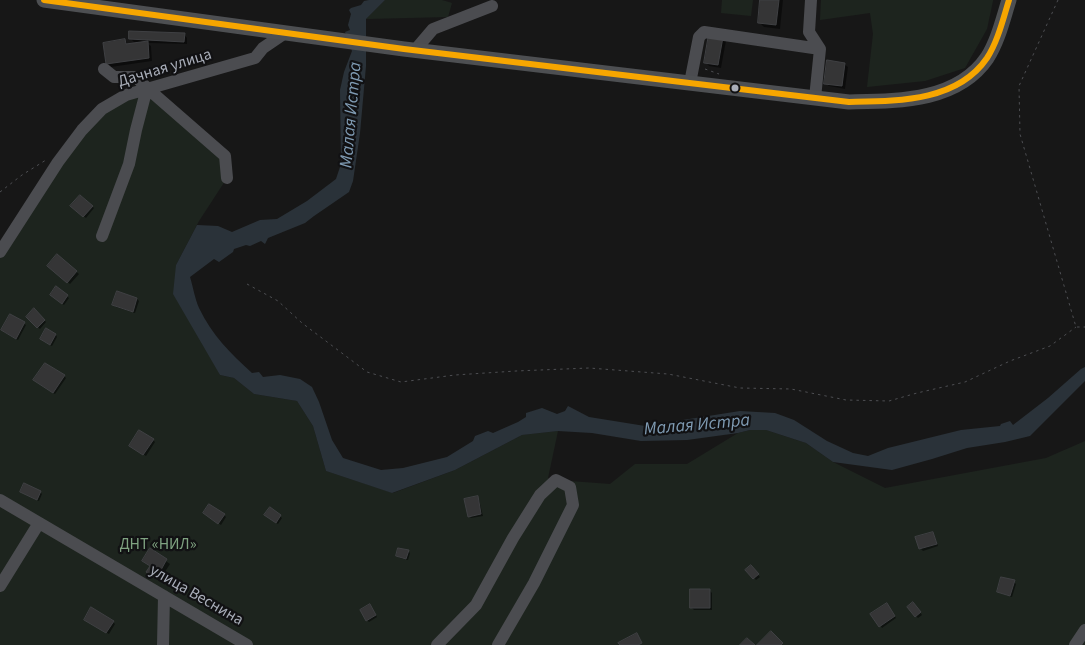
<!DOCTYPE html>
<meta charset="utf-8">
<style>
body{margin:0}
canvas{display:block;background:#171717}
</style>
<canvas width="1085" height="645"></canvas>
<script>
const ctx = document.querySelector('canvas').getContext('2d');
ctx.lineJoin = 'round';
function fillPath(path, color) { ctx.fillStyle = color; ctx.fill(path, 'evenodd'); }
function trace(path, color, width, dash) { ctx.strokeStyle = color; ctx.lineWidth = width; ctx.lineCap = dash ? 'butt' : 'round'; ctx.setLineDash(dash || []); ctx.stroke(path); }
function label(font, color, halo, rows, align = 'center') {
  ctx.font = font + ' "Source Sans 3",sans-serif'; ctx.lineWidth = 4.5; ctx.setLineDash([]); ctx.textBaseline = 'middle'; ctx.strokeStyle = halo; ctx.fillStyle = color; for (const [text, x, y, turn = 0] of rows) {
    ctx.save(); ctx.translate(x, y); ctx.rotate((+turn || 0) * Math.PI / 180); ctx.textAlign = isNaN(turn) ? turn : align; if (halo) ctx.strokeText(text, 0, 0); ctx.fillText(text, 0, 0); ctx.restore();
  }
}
const green = new Path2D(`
 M385,0h57l10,3 -4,14 -82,2z
 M722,0h31l-2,16 -30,-3z
 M821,0h172v1l-6,28 -22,39 -40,13 -58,6 6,-53 -3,-21 -50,7z
 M147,88l78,68 2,22 -28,43 -23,44 44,110 14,3 20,16 43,7 16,25 13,45 67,22 62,-23 67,-35 36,-4 -10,47 8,2 54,4 25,-20h52l51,-31 12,-3h16l40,13 27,19 52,26 161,-30 39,-17v204h-1085v-393l102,-143z`);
const water = new Path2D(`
 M369,0h16l-19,19v47l-6,67 -7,48 -4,11 -35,24 -9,7 -37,15 -3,6 -4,-3 -11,5 -4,-1 -12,4 -1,3 -14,10 -5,-3 -24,18c3,10 5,22 9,31 13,27 31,45 53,65l7,-1 4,5 17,-2 20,4 12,8 7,15 13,38 11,18 38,12 22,-2 44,-11 26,-16 2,-5 13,-5 5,2 25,-11 8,-5v-4l16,-5 15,6 8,-3 3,-5 21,11 56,9 95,-15 35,2 19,7 33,21 26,12 15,3 20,-8 73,-18 39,-4 1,-2 9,-3 3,4 35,-27 33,-29 4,-2v14l-55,55 -25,6 -38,6 -35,11 -40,11 -59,-8 -27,-19 -40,-13h-16l-12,3 -51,7 -46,1 -49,-8 -34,-2 -36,4 -67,35 -63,23 -66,-22 -13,-45 -16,-25 -43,-7 -20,-16 -14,-3 -47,-81 3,-29 21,-40 21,1 14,6 28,-12 17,-1 30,-18 29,-22 5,-15 -1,-74 4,-18 8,-21 -7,-19 5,-2 -2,-5 3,-11 -2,-4 2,-2 10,-3 3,-4z`);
const shadow = new Path2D(`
 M761,0h22l-3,29 -16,-2 -5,-5z
 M184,34l3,4v6l-40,-1 4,3 1,15 -41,6 -3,-4 17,-23 4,5 7,-1 -5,-5z
 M710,36l16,5 -5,27 -12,-2 -3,-4z
 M844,64l4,3 -3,22 -16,-3 -4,-3z
 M81,196l13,12 -8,10 -14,-12z
 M57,256l22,18 -9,10 -21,-18z
 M56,288l13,10 -5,7 -11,-9z
 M118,293l19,6 2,2 -4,12 -19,-6 -2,-2z
 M34,310l12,12 -6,7 -12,-12z
 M10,315l16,10 -8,15 -14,-8z
 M56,335l1,2 -5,9 -9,-5z
 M64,376l2,2 -11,16 -18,-12z
 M153,440l2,2 -9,14 -13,-9z
 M21,492h19l2,2 -3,7z
 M477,498l2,2 4,16 -12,2 -2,-2z
 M270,509l12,9 -4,6 -10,-7z
 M204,513l20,2 2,2 -5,8z
 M932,533l2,2 4,11 -15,5 -2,-2 -4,-11z
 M150,550l20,14 -11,17 -12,-9 4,-5 -8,-6z
 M408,551l2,2 -2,7 -8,-2 -2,-2z
 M751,567l9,10 -4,3 -9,-10z
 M1014,582l2,2 -4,13 -12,-4 -2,-2z
 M710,591l2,2v17h-18l-2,-2z
 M370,606l7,11 -8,5 -2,-2z
 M915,606l7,9 -4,3 -2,-2z
 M888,607l8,11 -14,10 -10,-14z
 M87,621l26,1 2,2 -6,10z`);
const building = new Path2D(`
 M760,0h19l-3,25 -18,-2z
 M129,31l56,2 -1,9 -55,-3z
 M709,34l14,3 -5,28 -14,-2z
 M125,39l1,5 22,-3 1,17 -43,6 -3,-21z
 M827,60l18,3 -3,23 -18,-2z
 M80,195l13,11 -10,11 -13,-11z
 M57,254l20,17 -10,12 -20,-17z
 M56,286l12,9 -6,9 -12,-9z
 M117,291l20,7 -4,14 -21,-7z
 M34,308l11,12 -8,8 -11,-11z
 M10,314l15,8 -9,17 -15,-9z
 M46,328l10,6 -6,11 -10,-6z
 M45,363l20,12 -12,18 -20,-13z
 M139,430l15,9 -11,16 -14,-9z
 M24,483l17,8 -4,9 -17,-8z
 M478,496l3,18 -13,3 -4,-18z
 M209,504l16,10 -7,10 -15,-11z
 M270,507l11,8 -5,8 -12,-8z
 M933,532l4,12 -18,5 -4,-12z
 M150,548l17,11 -11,20 -10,-7 4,-6 -8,-5z
 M398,548l11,2 -3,9 -10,-3z
 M751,565l8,9 -6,5 -8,-9z
 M1001,577l14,3 -5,16 -13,-4z
 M690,589h20v19h-20z
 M913,602l8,10 -6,5 -8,-10z
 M887,603l8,13 -16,11 -9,-13z
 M370,604l6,11 -10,6 -6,-11z
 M91,607l23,14 -8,12 -22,-13z
 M771,631l12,12 -2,2h-24z
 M637,633l5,10 -4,2h-18l-2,-2z
 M747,638l8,7h-15z`);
const path = new Path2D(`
 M1058,0l-39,86 1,48 56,193h9
 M705,69l14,5
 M0,192l22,-17 24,-15
 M247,284l31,17 24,22 65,49 34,10 54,-7 61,-4 73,-3 79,6 72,14 51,1 55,11 43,1 28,-8 48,-11 45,-21 40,-15 26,-19`);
const minor = new Path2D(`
 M811,0l-2,32 11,17 -5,49
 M416,49l17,-20 59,-23
 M104,69l10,8h22l11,11
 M690,83l9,-46 5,-5 116,17
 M102,236l27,-72 7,-34 11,-42 78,68 2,22
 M0,252l58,-90 24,-32 20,-21 24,-14 129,-37 8,-10 22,-15
 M0,500l247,145
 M0,586l39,-63
 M163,645l1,-49
 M437,645l39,-40 37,-67 27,-43 16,-15 14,7 3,18 -39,78 -36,62
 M1075,645l10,-15`);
const major = new Path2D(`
 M44,0l360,49 445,53c48,-1 108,0 138,-44 11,-17 16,-39 22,-58`);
const bus1 = new Path2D(`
 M44,0l360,49 445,53c48,-1 108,0 138,-44 11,-17 16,-39 22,-58`);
const markers = [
 [735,88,4.5,"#a8adb8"]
];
const streetNames = [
 ["Дачная улица",165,69,-17],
 ["улица Веснина",196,596,30]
];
const parkNames = [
 ["ДНТ «НИЛ»",158,545]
];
const waterNames = [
 ["Малая Истра",352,115,-85],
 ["Малая Истра",697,426,-5]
];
fillPath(green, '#1d241e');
fillPath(water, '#2a3239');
fillPath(shadow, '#0007');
fillPath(building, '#353536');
trace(building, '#3f4043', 1);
trace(path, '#4d4e52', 1, [2.5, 4]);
trace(minor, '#4b4c50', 12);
trace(major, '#4d4f52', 15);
trace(bus1, '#f7a600', 6);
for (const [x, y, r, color] of markers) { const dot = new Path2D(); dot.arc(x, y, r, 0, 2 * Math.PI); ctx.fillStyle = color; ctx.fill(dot); trace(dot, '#111113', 2); }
label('16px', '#a8adb8', '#111113', streetNames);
label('16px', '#7fa381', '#111113', parkNames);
label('italic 18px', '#7f9bb3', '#111113', waterNames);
</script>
